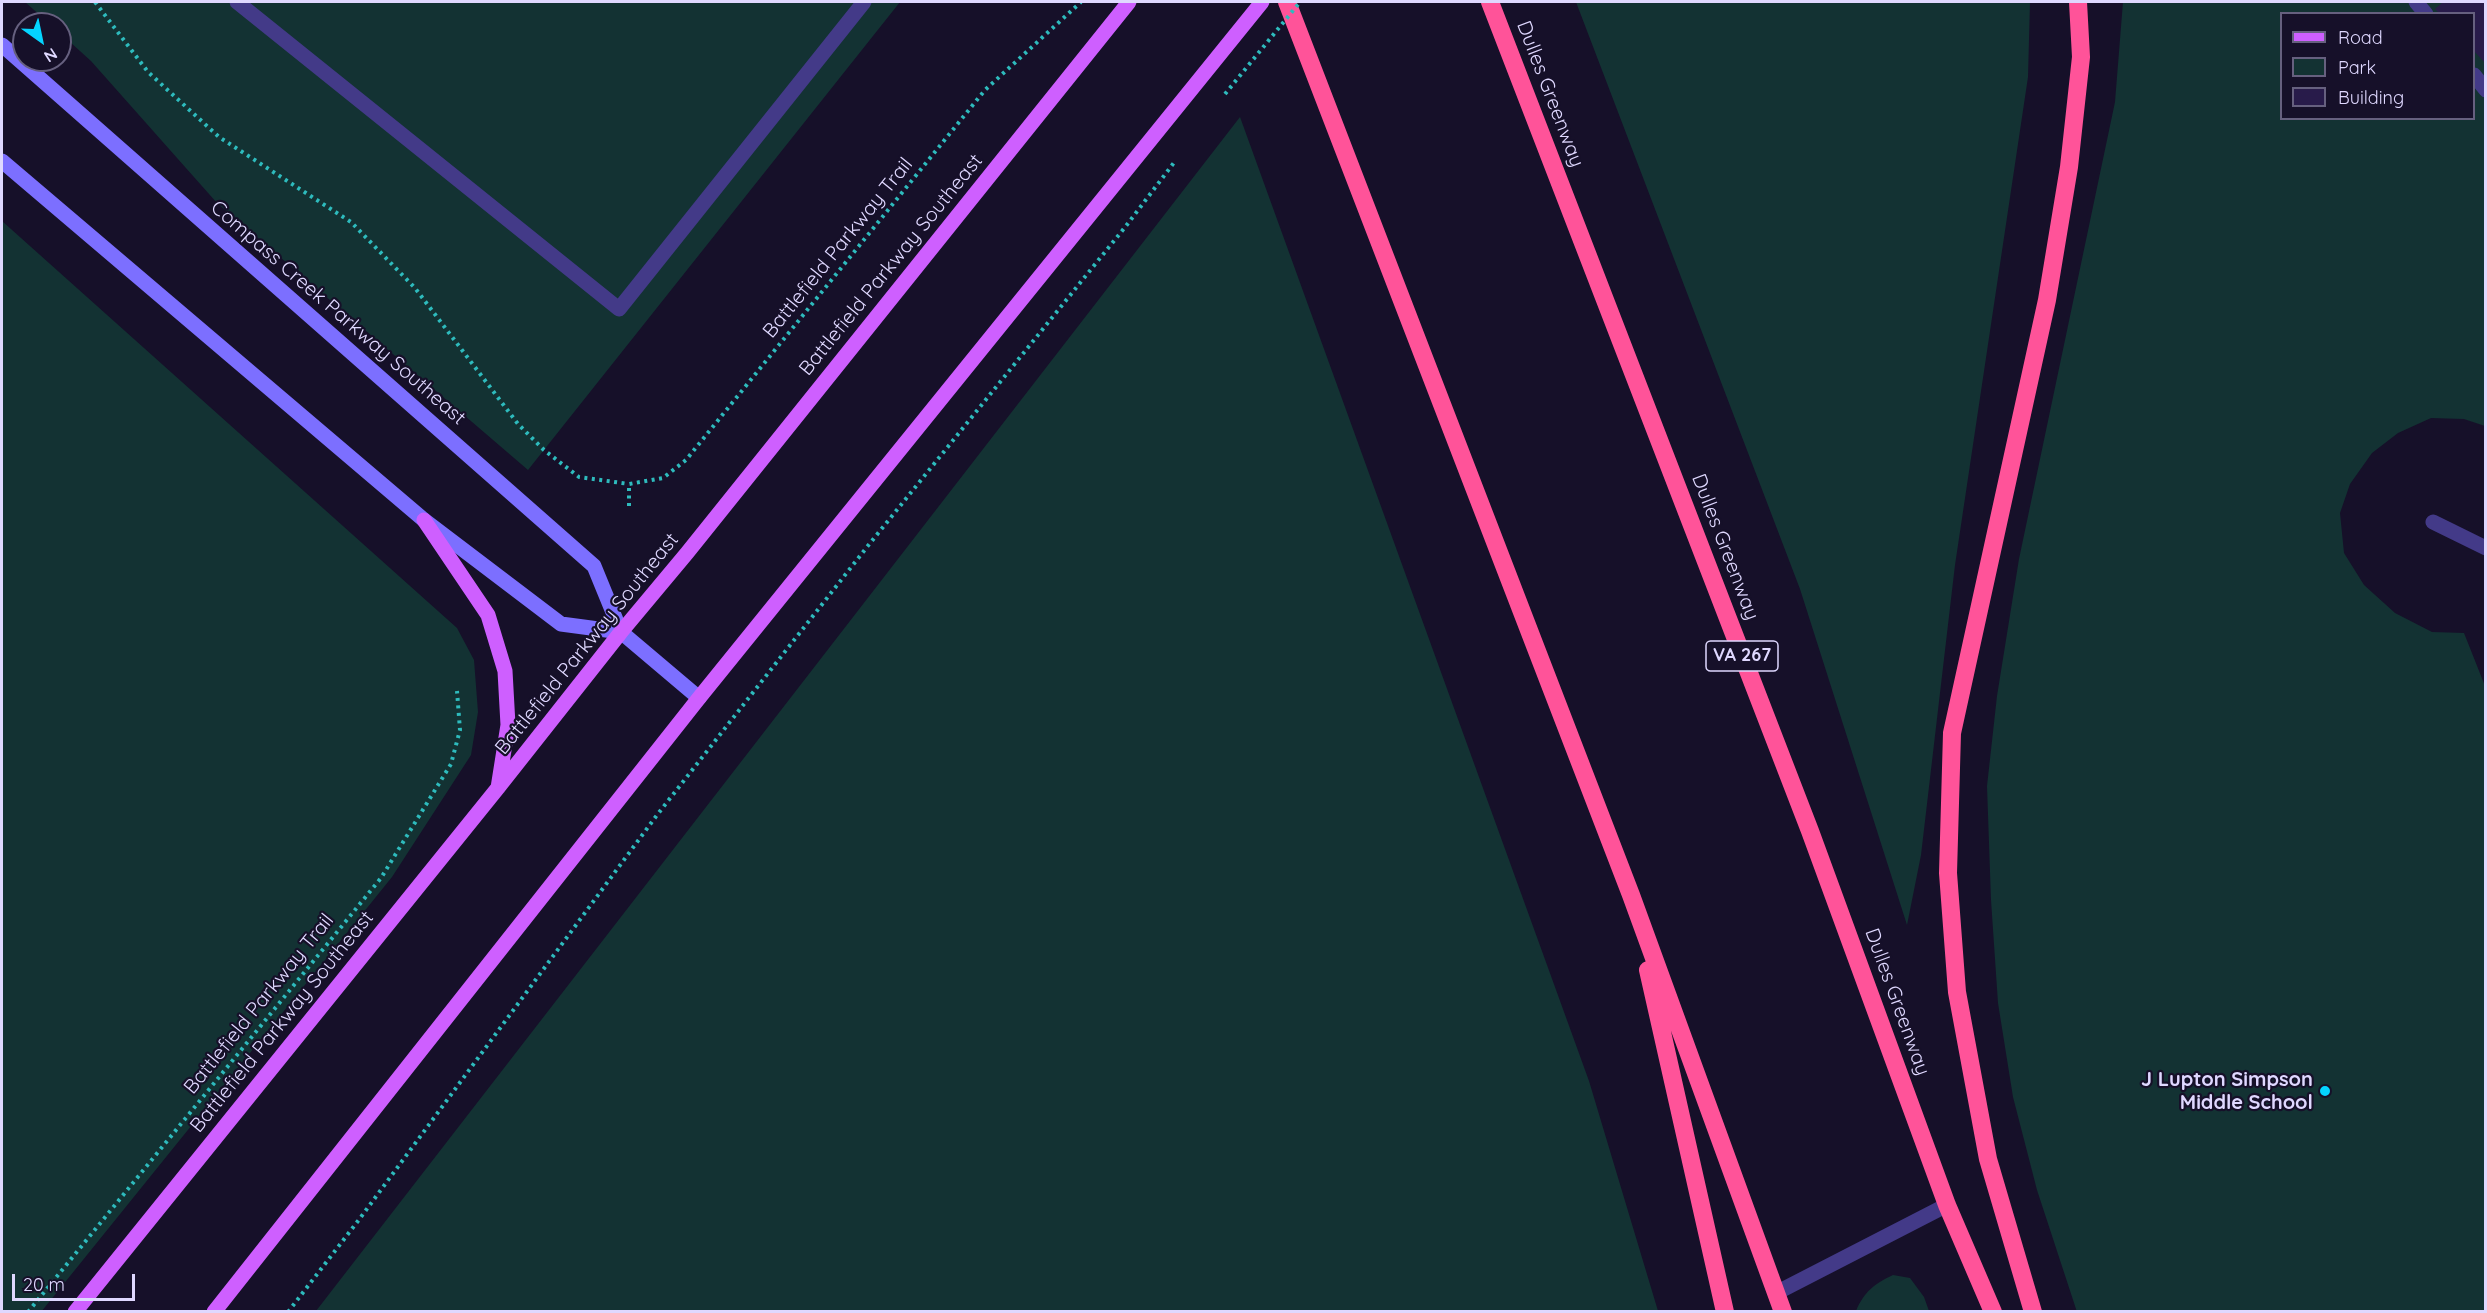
<!DOCTYPE html>
<style>
body{margin:0}
#map{position:relative;width:2487px;height:1313px;overflow:hidden;background:#161029;font-family:Quicksand,sans-serif}
canvas{display:block}
.frame{position:absolute;inset:0;border:3px solid #dfd8ff;pointer-events:none}
.legend{position:absolute;left:2280px;top:12px;width:195px;height:108px;box-sizing:border-box;background:#161029;border:2px solid #66607f;margin:0;padding:8px 10px;list-style:none;font-size:18px;color:#dfd8ff}
.legend li{display:flex;align-items:center;gap:12px;height:30px}
.legend b{width:30px;border:2px solid #66607f}
.north{position:absolute;left:12px;top:12px;width:60px;height:60px;box-sizing:border-box;background:#161029;border:2px solid #66607f;border-radius:50%;rotate:147deg;font-size:16px;font-weight:700;line-height:24px;text-align:center;color:#dfd8ff}
.north::after{content:'';display:block;margin:auto;width:21px;height:27px;background:#04d4ff;clip-path:polygon(50% 0,100% 100%,50% 72%,0 100%)}
.scale{position:absolute;left:12px;top:1274px;width:123px;height:27px;box-sizing:border-box;border:3px solid #dfd8ff;border-top:0;padding-left:8px;font-size:18px;line-height:21px;white-space:nowrap;color:#dfd8ff;-webkit-text-stroke:4px #161029;paint-order:stroke}
</style>
<div id="map">
<canvas width="2487" height="1313"></canvas>
<div class="frame"></div>
<ul class="legend">
<li><b style="height:8px;background:#ce5fff"></b>Road</li>
<li><b style="height:16px;background:#133233"></b>Park</li>
<li><b style="height:16px;background:#281b4a"></b>Building</li>
</ul>
<div class="north">N</div>
<div class="scale">20 m</div>
</div>
<script>
const ctx = document.querySelector('canvas').getContext('2d');
ctx.lineJoin = 'round';
function fillPath(path, color) { ctx.fillStyle = color; ctx.fill(path, 'evenodd'); }
function trace(path, color, width, dash) { ctx.strokeStyle = color; ctx.lineWidth = width; ctx.lineCap = dash ? 'butt' : 'round'; ctx.setLineDash(dash || []); ctx.stroke(path); }
function label(font, color, halo, rows, align = 'center') {
  ctx.font = font + ' Quicksand,sans-serif'; ctx.lineWidth = 4.5; ctx.setLineDash([]); ctx.textBaseline = 'middle'; ctx.strokeStyle = halo; ctx.fillStyle = color; for (const [text, x, y, turn = 0] of rows) {
    ctx.save(); ctx.translate(x, y); ctx.rotate((+turn || 0) * Math.PI / 180); ctx.textAlign = isNaN(turn) ? turn : align; if (halo) ctx.strokeText(text, 0, 0); ctx.fillText(text, 0, 0); ctx.restore();
  }
}
const green = new Path2D(`
 M25,2h875l-372,468 -311,-267 -126,-142 -31,-28v-9h-10z
 M1576,2h454l-2,75 -73,488 -34,290 -14,70 -107,-336z
 M2123,2h362v424l-21,-7 -33,-1 -33,15 -26,20 -22,31 -10,29 4,40 20,32 31,28 37,19 32,1 21,53v625l-408,1 -40,-122 -24,-93 -15,-94 -7,-103 -4,-114 10,-90 22,-137 96,-457zM2282,14h192v104h-192z
 M1240,117l349,964 69,230h-1342z
 M2,221l455,407 17,32 4,52 -7,43 -79,122 -351,435 -39,-1z
 M1893,1275l17,3 14,19 5,14h-73c8,-19 18,-27 37,-36z`);
const building = new Path2D(`
 M2443,2h43v62l-12,-13v-37h-34l-5,-5z`);
const path = new Path2D(`
 M95,2l53,70 71,65 132,85 64,66 103,136 26,26 35,27 50,7
 M629,506v-22l34,-6 23,-18 299,-370 96,-88
 M28,1312l353,-434 70,-114 9,-34 -3,-39
 M288,1312l70,-91 299,-406 210,-268 259,-321 50,-66`);
const lane = new Path2D(`
 M237,2l382,307 245,-307
 M2416,2l10,12
 M2474,75l12,15
 M1776,1293l171,-88`);
const street = new Path2D(`
 M2433,522l53,26`);
const secondary = new Path2D(`
 M2,45l592,521 27,66 78,66
 M2,161l422,359 137,104 60,8`);
const primary = new Path2D(`
 M424,520l64,95 17,56 3,54 -10,63
 M75,1312l422,-523 124,-157 66,-79 442,-551
 M214,1312l485,-614 563,-696`);
const highway = new Path2D(`
 M1287,2l344,893 152,417
 M1490,2l320,829 137,374 46,107
 M1648,970l77,342
 M2033,1312l-45,-153 -31,-167 -9,-119 4,-140 95,-433 22,-133 12,-110 -3,-55`);
const pathBridge = new Path2D(`
 M1225,94l75,-92`);
const markers = [
 [2325,1091,6,"#04d4ff"]
];
const shields = [
 [1742,656,72]
];
const shieldNames = [
 ["VA 267",1742,656]
];
const streetNames = [
 ["Dulles Greenway",1550,94,69],
 ["Battlefield Parkway Trail",838,248,-51],
 ["Battlefield Parkway Southeast",891,265,-51],
 ["Compass Creek Parkway Southeast",338,313,41],
 ["Dulles Greenway",1725,547,69],
 ["Battlefield Parkway Southeast",587,644,-51],
 ["Dulles Greenway",1897,1002,70],
 ["Battlefield Parkway Trail",259,1004,-51],
 ["Battlefield Parkway Southeast",282,1022,-51]
];
const poiNames = [
 ["J Lupton Simpson",2313,1080],
 ["Middle School",2313,1103]
];
fillPath(green, '#133233');
fillPath(building, '#281b4a');
trace(path, '#2ebbbd', 4, [3, 4.5]);
trace(lane, '#433a88', 15);
trace(street, '#433a88', 15);
trace(secondary, '#7c6fff', 15);
trace(primary, '#ce5fff', 15);
trace(highway, '#ff5399', 18);
trace(pathBridge, '#2ebbbd', 4, [3, 4.5]);
for (const [x, y, r, color] of markers) { const dot = new Path2D(); dot.arc(x, y, r, 0, 2 * Math.PI); ctx.fillStyle = color; ctx.fill(dot); trace(dot, '#161029', 2); }
for (const [x, y, w] of shields) { const box = new Path2D(); box.roundRect(x - w / 2, y - 15, w, 30, 4.5); ctx.fillStyle = '#161029'; ctx.fill(box); trace(box, '#dfd8ff', 1.5); }
label('bold 18px', '#dfd8ff', null, shieldNames);
label('20px', '#dfd8ff', '#161029', streetNames);
label('bold 20px', '#dfd8ff', '#161029', poiNames, 'right');
</script>
